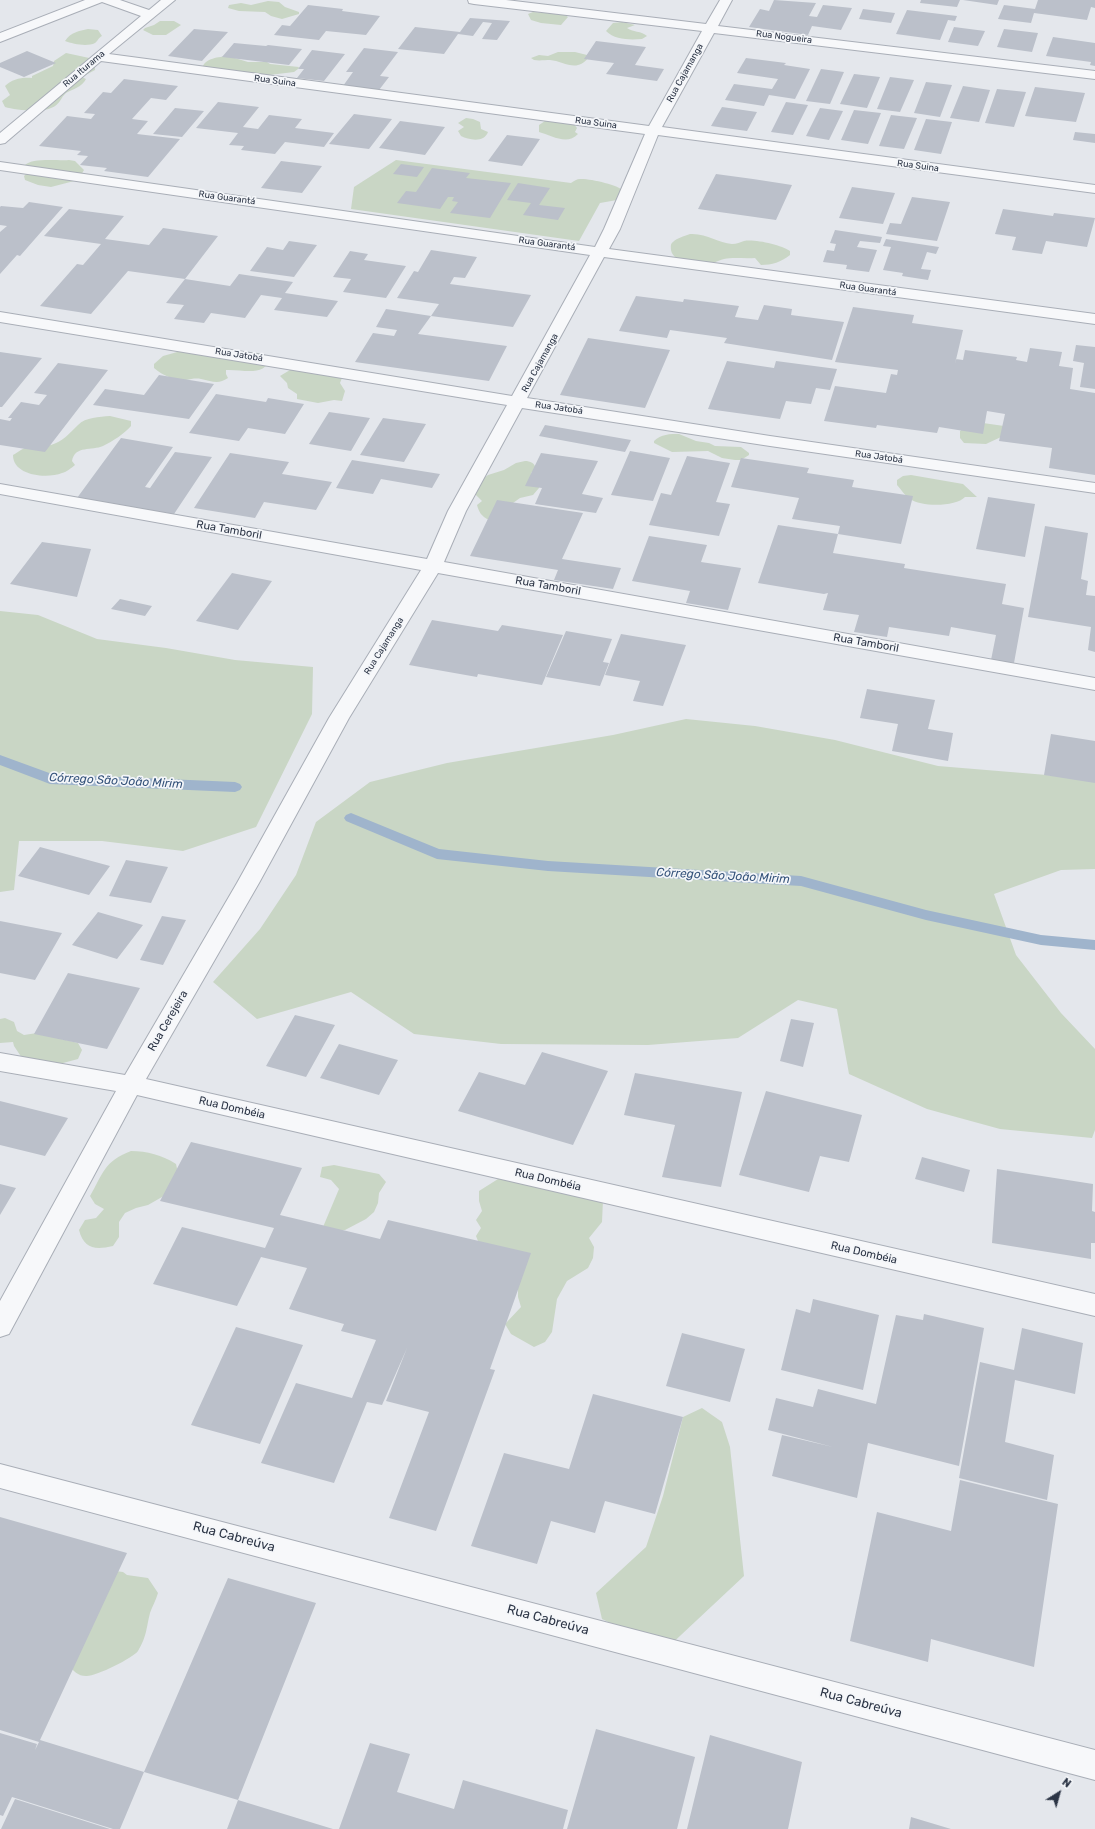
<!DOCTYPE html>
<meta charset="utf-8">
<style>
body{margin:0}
#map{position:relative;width:1095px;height:1829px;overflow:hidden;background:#e4e7ec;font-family:Rubik,sans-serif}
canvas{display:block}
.north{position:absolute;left:1039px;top:1773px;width:40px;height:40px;-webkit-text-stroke:3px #f4f6f9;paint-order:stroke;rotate:37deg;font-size:11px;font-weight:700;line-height:16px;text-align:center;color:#2b3445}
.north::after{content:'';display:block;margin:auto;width:14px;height:18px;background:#2b3445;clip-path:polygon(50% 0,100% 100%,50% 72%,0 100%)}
</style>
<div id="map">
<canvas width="1095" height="1829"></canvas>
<div class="north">N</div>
</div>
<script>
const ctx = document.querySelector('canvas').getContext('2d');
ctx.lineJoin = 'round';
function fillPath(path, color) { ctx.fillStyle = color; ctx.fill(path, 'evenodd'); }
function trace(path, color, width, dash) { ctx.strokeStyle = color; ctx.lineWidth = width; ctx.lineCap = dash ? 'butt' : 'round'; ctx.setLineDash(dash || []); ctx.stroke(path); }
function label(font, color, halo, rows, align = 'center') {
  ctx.font = font + ' Rubik,sans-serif'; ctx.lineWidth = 3.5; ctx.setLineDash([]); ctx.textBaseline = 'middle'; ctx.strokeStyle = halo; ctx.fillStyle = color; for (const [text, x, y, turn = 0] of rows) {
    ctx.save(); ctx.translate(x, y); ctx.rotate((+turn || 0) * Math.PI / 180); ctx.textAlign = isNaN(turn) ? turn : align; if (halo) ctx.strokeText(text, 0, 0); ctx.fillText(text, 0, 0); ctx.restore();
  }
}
const green = new Path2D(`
 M268,1l11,1 6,5 14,5v2l-17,5 -11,-3 -6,-4 -26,-1 -11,-3 1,-3 12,-2 10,2z
 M533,12l31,2 4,3 -7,8 -20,-2 -10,-3 -3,-6z
 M160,21h14l7,4 -15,10h-13l-10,-5 2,-2 9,-3z
 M622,22l13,3 -8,3c5,4 15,3 20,8l-5,3c-12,1 -27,1 -36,-8l7,-8z
 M88,29l10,1 4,6c-4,2 -4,5 -7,7 -8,4 -22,1 -30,-2 6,-9 14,-10 23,-12z
 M558,52h17l12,3 1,3c-11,15 -25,3 -38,2 -5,0 -11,1 -16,0l-3,-2 8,-3 9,1z
 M66,53l28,6 3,5 -2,3v3l-13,7 4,2c-4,8 -13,10 -20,14 -5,4 -6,12 -15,15 -10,5 -36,2 -46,-1l-3,-6 8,-6 -5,-9c7,-7 17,-9 27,-8v-2l21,-10 1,-5z
 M228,56l20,6h19l3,2 29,3 -1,2 -4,3 -33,4 -59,-8c3,-10 17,-11 26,-12z
 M466,118l7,1 7,3 1,7 7,3c-4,11 -19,8 -27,4l-3,-5 6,-4 -6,-4z
 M545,121l28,2 4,5 -2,4 3,2c-11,12 -27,1 -39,-2v-7z
 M69,160l6,1 9,9 -6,10 -27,7 -13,-2 -13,-5 -1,-4 3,-3 -3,-7c7,-9 34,-5 45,-6z
 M396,160l175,23c3,-2 6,-4 9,-4 8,-1 39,6 44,12l-7,9 -17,3 -21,38 -228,-32 3,-22z
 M690,234c17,-1 28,9 42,10 5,0 8,-2 12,-3 11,-2 37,4 46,10v4c-9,7 -18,10 -29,10l-6,-7c-10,1 -21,-1 -31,1 -7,2 -14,6 -21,6 -10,0 -30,-3 -32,-15 0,-3 -1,-6 2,-8 4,-4 12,-6 17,-8z
 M195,347c9,2 19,4 29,4 19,2 27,-2 47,6 -6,21 -28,12 -45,13v4l2,4c-10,7 -16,3 -27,1 -5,-1 -10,0 -15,1 -12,0 -23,-4 -32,-12v-4l9,-8z
 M299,368l39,6 4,4 -2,5 5,8 -3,10 -8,-1 -16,3 -21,-4v-5l-9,-6 -1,-5 -7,-7 10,-6z
 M110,416l21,5v5c-7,8 -18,15 -28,20 -11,5 -28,-1 -31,15l3,4c-4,3 -8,7 -13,8 -15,6 -49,3 -49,-18 7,-4 14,-10 22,-10 5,-1 11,1 16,0 11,-3 19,-12 27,-20 8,-8 21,-8 32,-9z
 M983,423l21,3 -3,11 -15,7 -22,-1 -4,-5v-7l5,-4z
 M679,434l17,7 13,2 6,3 26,1 8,6v2l-8,5h-6l-13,-2 -14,-7 -36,1 -18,-9v-2c7,-7 16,-7 25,-7z
 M525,461c5,0 10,2 11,8l-5,4v5l8,7v3l-6,7 -13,3 -31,22c-8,-4 -10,-8 -12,-15l5,-4 -9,-9 7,-11 8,-6 16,-5 12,-7z
 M911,475l52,9 14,13h-12c-9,10 -44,10 -55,2 -5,-3 -9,-10 -13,-14v-5l6,-4z
 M0,611l38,4 59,24 69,9 69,12 78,7 -1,47 -56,113 -73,24 -81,-10h-83l-5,49 -14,2z
 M686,719l69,7 80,14 103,26 157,13v90l-34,1 -67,24 22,61 45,58 34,36v81l-3,8 -92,-9 -73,-20 -78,-35 -12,-65 -39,-9 -60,38 -90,7 -147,-1 -87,-10 -63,-42 -94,27 -44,-37 47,-53 36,-54 20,-53 54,-40 77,-19 166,-28z
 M5,1018l9,4 3,9 7,4 13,-2 41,10 4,7 -4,9 -30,8 -26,-9 -8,-12 -1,-4 -13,1v-24z
 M131,1151c16,0 31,4 45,13l2,9 -9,20 -21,12 -12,3 -11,5 -6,9v15l-6,9c-18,4 -29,3 -34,-16l6,-10 11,-2 8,-9 -9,-5 -5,-8c13,-22 14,-35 41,-45z
 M334,1165l45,9 7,8 -7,11 -1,10 -4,9 -8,7 -21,11 -12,1 -10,-4 16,-38 -8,-9 -11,-3 2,-10z
 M522,1174l81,26 -1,22 -13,16 5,9 -1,11 -5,10 -21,13 -10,18 -5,33 -7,10 -11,5 -23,-13 -6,-10 16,-17 -3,-10v-12l-38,-39 -4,-10 5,-8 -5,-8 6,-9 -3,-10v-10l19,-12z
 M702,1408l20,14 8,25 14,129 -79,74 -63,-31 -6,-26 50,-46 17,-51 20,-79z
 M115,1571l8,1 4,3 21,3 10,15c-2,7 -6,14 -8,20 -4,16 -3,23 -12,38 -5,7 -43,26 -52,25 -8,0 -13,-5 -17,-11z`);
const stream = new Path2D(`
 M0,755l52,19 183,8 5,2 2,3 -2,3 -5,2 -185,-8 -50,-19z
 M351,813l88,36 109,12 253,15 125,34 115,25 54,5v10l-54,-5 -115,-25 -125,-34 -253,-15 -111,-12 -91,-38 -2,-3 2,-3z`);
const building = new Path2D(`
 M774,0l42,3 -7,13 8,1 6,-12 29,3 -11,22 -29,-4 -4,9 -59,-8 11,-18 9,2z
 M921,0h39l-3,7 -37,-4z
 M963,0h36l-2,5z
 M1038,0h57v8l-4,-1 -4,13 -53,-7 -3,10 -33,-4 6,-14 31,4z
 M308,5l35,4 -1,2 38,5 -14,19 -40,-4 -7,9 -45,-5 8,-10 8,1z
 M863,9l32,4 -4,10 -32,-4z
 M907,10l50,6 -2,5 -7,-1 -8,20 -44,-6z
 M470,18l40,3 -13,19 -15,-1 10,-16 -9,-1 -10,14 -15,-2 -14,20 -46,-5 17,-22 45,5z
 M954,27l31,4 -7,15 -30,-4z
 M194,29l34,3 -26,29 -34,-5z
 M1004,29l34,4 -6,19 -35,-5z
 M1053,37l42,6v23l-5,-1 1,-3 -45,-6z
 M596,41l50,6 -11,18 29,4 -7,12 -51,-7 8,-11 -30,-4z
 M234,43l32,3 2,-1 34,4 -13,16 -67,-8z
 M364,48l34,4 -18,24 9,1 -10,13 -36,-4 10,-14h-7z
 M312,50l33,4 -21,27 -27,-3 7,-9h-6z
 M27,51l29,12 -32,14 -24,-10v-4z
 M746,58l40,5 -2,2 26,4 -15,30 -26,-4 -5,11 -39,-6 9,-16 38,5 6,-10 -41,-6z
 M821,69l23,3 -14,32 -24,-3z
 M854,74l26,3 -13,31 -27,-4z
 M890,77l24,3 -14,32 -23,-3z
 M124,79l54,7 -12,14 -15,-2 -19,21 16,2 -11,13 43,5 -32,38 -44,-6 3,-3 -27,-3 8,-9 -11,-1 4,-4 -42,-5 28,-30 24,3 4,-5 -11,-1 19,-21 8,1z
 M926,82l26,3 -12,32 -26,-4z
 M963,86l27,4 -11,32 -29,-4z
 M1035,87l50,6 -9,29 -51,-6z
 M997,89l29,3 -12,35 -29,-4z
 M218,102l41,5 -16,20 15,2 11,-14 33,4 -7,9 39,5 -10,14 -39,-5 -10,12 -34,-4 3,-4 -15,-1 9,-12 -42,-5z
 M786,102l22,3 -15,30 -22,-3z
 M722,107l35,5 -10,19 -36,-5z
 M175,108l29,3 -22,26 -29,-3z
 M820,108l23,3 -14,29 -23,-4z
 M854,110l27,3 -13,31 -27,-4z
 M354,114l38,5 -23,30 -40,-5z
 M891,115l26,3 -13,31 -25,-3z
 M926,119l26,3 -11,32 -27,-4z
 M400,121l45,6 -20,28 -46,-7z
 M1075,132l20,2v9l-22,-3z
 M507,135l33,4 -18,27 -34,-5z
 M281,161l41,5 -20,27 -41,-5z
 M401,164l23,3 -7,10 -24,-3z
 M432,168l38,5 -4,5 45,5 -21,35 -40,-5 8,-11 -6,-1 2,-4h-6l-8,12 -43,-6 9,-12 10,1z
 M716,174l37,5 39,6 -16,35 -78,-11z
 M518,183l32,5 -11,17 26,3 -7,12 -35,-5 8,-12 -24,-3z
 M852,187l43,6 -12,31 -44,-6z
 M912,197l38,5 -13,39 -51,-7 4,-11 11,1z
 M29,202l34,5 -43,49 -3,-1 -17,19v-42l7,-6 -7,-1v-18l1,-1 22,2z
 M69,209l55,7 -19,23 44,6 14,-17 55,8 -33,43 -57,-8 -37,43 -51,-8 37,-42 6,1 18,-21 -57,-8z
 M1003,209l50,7 1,-3 41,5 -8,29 -41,-6 -4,13 -30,-4 4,-13 -21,-3z
 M835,230l47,7 -2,6 -20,-2 -3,6 20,3 -8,22 -23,-3 1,-4 -24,-3 4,-12 7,1 2,-7 -6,-1z
 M886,239l53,8 -3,7 -9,-2 -6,17 10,1 -3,10 -26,-4 1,-3 -20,-3 8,-23 -8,-1z
 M289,241l28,4 -23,32 -44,-6 17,-24 16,3z
 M431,250l46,7 -12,21 -11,-1 -4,7 81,11 -18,32 -82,-11 8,-12 -42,-6 17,-27 4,1z
 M350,251l18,3 -4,6 42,6 -20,32 -43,-6 8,-13 -18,-2z
 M239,274l54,8 -8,11 53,8 -11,16 -53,-7 8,-12 -21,-3 -16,23 -34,-5 -7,10 -30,-4 10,-14 -18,-2 19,-24 45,7z
 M636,296l47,6 1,-3 55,7 -4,11 23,3 6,-15 28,4 -1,6 53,7 -12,38 -108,-17 3,-5 -57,-8 -3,8 -48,-7z
 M853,307l61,8 -2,8 51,7 -8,34 1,-5 7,1 2,-10 52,7 -1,3 11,2 3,-14 32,4 -3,14 14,2 -3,21 25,4v82l-46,-7 3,-20 -53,-7 6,-27 -18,-3 -4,23 -44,-7 -2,6 -60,-8 -1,3 -52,-7 11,-35 51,7 5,-19 6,1 1,-5 -63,-8z
 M386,309l45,7 -13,18 89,12 -18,35 -134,-19 18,-29 21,3 3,-6 -21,-3z
 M588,338l82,12 -25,58 -85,-13z
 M1076,345l19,2v42l-15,-2 4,-24 -11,-2z
 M0,352l42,6 -40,49h-2z
 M727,361l47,7 2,-7 61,8 -7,21 -14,-2 -5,16 -25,-3 -6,18 -72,-10z
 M58,363l50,7 -63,82 -45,-7v-26l10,2 2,-3h-4l13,-16 18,3 8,-10 -13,-2z
 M159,375l55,9 -25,35 -96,-14 12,-16 39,6z
 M216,394l50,8 2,-4 36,6 -19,30 -37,-6 -9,13 -50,-8z
 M329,412l41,6 -19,33 -42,-7z
 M383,418l43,6 -22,38 -44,-7z
 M545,425l86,15 -6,12 -86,-16z
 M121,438l52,9 -28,40 5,1 25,-36 37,5 -38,57 -97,-16z
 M630,451l40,7 -17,43 -42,-6z
 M230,453l59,9 -7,12 50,8 -16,28 -52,-8 -9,16 -61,-10z
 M541,453l57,8 -16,33 21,4 -7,15 -61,-9 7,-16 -17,-2z
 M687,456l43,7 -14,39 14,2 -11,32 -70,-11 12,-32 10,2z
 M741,458l68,10 -2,5 47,7 -2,7 61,9 -12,48 -63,-10 2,-8 -48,-7 7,-21 -68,-11z
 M352,460l88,14 -8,14 -51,-9 -8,15 -37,-6z
 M988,497l47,7 -10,53 -49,-8z
 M497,500l86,13 -21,46 59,9 -8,21 -59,-9 4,-10 -88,-14z
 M778,525l60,9 -5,19 72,11 -1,4 102,16 -4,20 22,4 -10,55 -23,-3 5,-25 -45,-8 -2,9 -60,-9 -2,10 -33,-5 5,-17 -36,-5 5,-17 -4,1 -66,-11z
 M1045,526l43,7 -7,46 7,2 -2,14 9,1v56l-7,-2 3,-23 -63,-10z
 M649,536l58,9 -6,17 40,6 -13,42 -42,-7 4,-12 -58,-10z
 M42,542l49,7 -14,48 -67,-13z
 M232,573l40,8 -34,49 -42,-9z
 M120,599l32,7 -7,10 -34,-7z
 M432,620l66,11 4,-6 61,10 -21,50 -64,-11 -1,3 -68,-12z
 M566,631l46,8 -9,23 6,1 -9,23 -54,-9z
 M621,634l65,11 -23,61 -30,-5 7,-20 -35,-6z
 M867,689l68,11 -7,29 25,4 -5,28 -56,-10 6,-27 -38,-6z
 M1051,734l44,7v42l-51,-8z
 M40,847l70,19 -21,29 -71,-19z
 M126,860l42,7 -17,36 -42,-7z
 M98,912l45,13 -26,34 -45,-14z
 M162,916l24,4 -23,45 -23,-5z
 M0,921l62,12 -27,47 -35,-7z
 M68,973l72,15 -33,61 -73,-15z
 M295,1015l40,10 -29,52 -40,-11z
 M791,1019l23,4 -11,44 -23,-6z
 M339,1044l59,16 -19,35 -59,-17z
 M542,1052l66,19 -35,74 -115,-34 21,-39 46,13z
 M635,1073l107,19 -21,95 -59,-10 13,-52 -51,-10z
 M766,1091l96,24 -13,47 -29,-6 -11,36 -70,-17z
 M0,1101l68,17 -23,38 -45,-11z
 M191,1142l111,26 -22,47 100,24 8,-19 143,33 -41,116 5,1 -59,161 -47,-13 40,-106 -43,-11 21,-53 -25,57 -15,-3 -33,81 -73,-20 35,-80 56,15 24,-58 -35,-9 3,-7 -55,-15 18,-41 -46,-11 -24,49 -84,-22 29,-57 83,21 9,-20 -114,-27z
 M922,1157l48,13 -6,22 -49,-13z
 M997,1169l96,15 -1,27 3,1v31h-4v16l-99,-16z
 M0,1184l16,4 -16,27z
 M813,1299l66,16 -16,75 -82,-20 15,-61 14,4z
 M924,1314l60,14 -25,138 -91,-23 -11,55 -85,-22 10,-41 51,12 -65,-17 8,-32 37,9 5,-18 58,15 20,-89 27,5z
 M236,1327l67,18 -43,99 -69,-19z
 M1022,1328l61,15 -8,51 -60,-14 -10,62 49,13 -7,45 -88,-22 21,-116 34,8z
 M682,1333l63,16 -15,53 -64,-16z
 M593,1394l90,23 -28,97 -50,-13 -10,32 -44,-12 -14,43 -66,-18 33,-93 65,16z
 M960,1480l98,24 -24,163 -103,-28 -3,23 -78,-21 27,-129 74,19z
 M0,1517l127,36 -87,187 104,32 84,-194 88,25 -78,197 -94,-28 -24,57h-7l-101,-32 -9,19 -3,-1v-82l37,11 -2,6 4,-8 -39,-12z
 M596,1729l99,28 -18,72h-110z
 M710,1735l92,27 -14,67h-101z
 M370,1743l40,11 -13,38 57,17 9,-29 105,30 -5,19h-224z
 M15,1799l95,30h-109z
 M238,1800l95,29h-106z
 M911,1817l40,12h-42z`);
const minor = new Path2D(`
 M85,0h35l29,10 12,-10h14l-66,54 540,72 53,-95 -228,-27 -5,-1 -1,-3h38l200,24 14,-24h12l-14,26 377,45v8l-381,-46 -52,94 433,58v8l-437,-58 -38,94 -11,20 486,65v10l-491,-67 -77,141 243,38 325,47v10l-325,-47 -248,-38 -56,103 -22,51 651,116v12l-657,-117 -89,145 -90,165 -113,196 949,215v22l-958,-221 -128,239 -9,3v-36l116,-210 -116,-20v-18l125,22 112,-192 92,-165 92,-148 -421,-76v-10l427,75 21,-48 59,-106 -507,-83v-10l512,84 78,-141 -590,-85v-8l595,85 9,-18 41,-95 -544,-73 -96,82 -5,1v-11l141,-117 -39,-14 -102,40v-9z
 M0,1464l1095,286v30l-1095,-292z`);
const farStreetnames = [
 ["Rua Nogueira",784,37,7],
 ["Rua Iturama",84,69,-40],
 ["Rua Cajamanga",685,73,-61],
 ["Rua Suina",275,81,8],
 ["Rua Suina",596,123,8],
 ["Rua Suina",918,166,8],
 ["Rua Guarantá",227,198,8],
 ["Rua Guarantá",547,244,8],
 ["Rua Guarantá",868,289,8],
 ["Rua Jatobá",239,355,9],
 ["Rua Cajamanga",540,363,-61],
 ["Rua Jatobá",559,408,8],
 ["Rua Jatobá",879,457,8],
 ["Rua Cajamanga",384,646,-58]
];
const streetNames = [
 ["Rua Tamboril",229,530,10],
 ["Rua Tamboril",548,586,10],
 ["Rua Tamboril",866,643,10],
 ["Rua Cerejeira",168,1021,-60],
 ["Rua Dombéia",232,1108,13],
 ["Rua Dombéia",548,1180,13],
 ["Rua Dombéia",864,1253,13]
];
const waterNames = [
 ["Córrego São João Mirim",116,781,3],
 ["Córrego São João Mirim",723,876,3]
];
const nearStreetnames = [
 ["Rua Cabreúva",234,1537,15],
 ["Rua Cabreúva",548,1620,15],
 ["Rua Cabreúva",861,1703,15]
];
fillPath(green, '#c9d6c5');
fillPath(stream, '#9fb4cc');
fillPath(building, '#bbc0ca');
trace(minor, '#a9aeb7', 2);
fillPath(minor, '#f7f8fa');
label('9px', '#2b3445', '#f4f6f9', farStreetnames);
label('11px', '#2b3445', '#f4f6f9', streetNames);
label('italic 12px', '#34527a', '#f4f6f9', waterNames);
label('13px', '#2b3445', '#f4f6f9', nearStreetnames);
</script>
